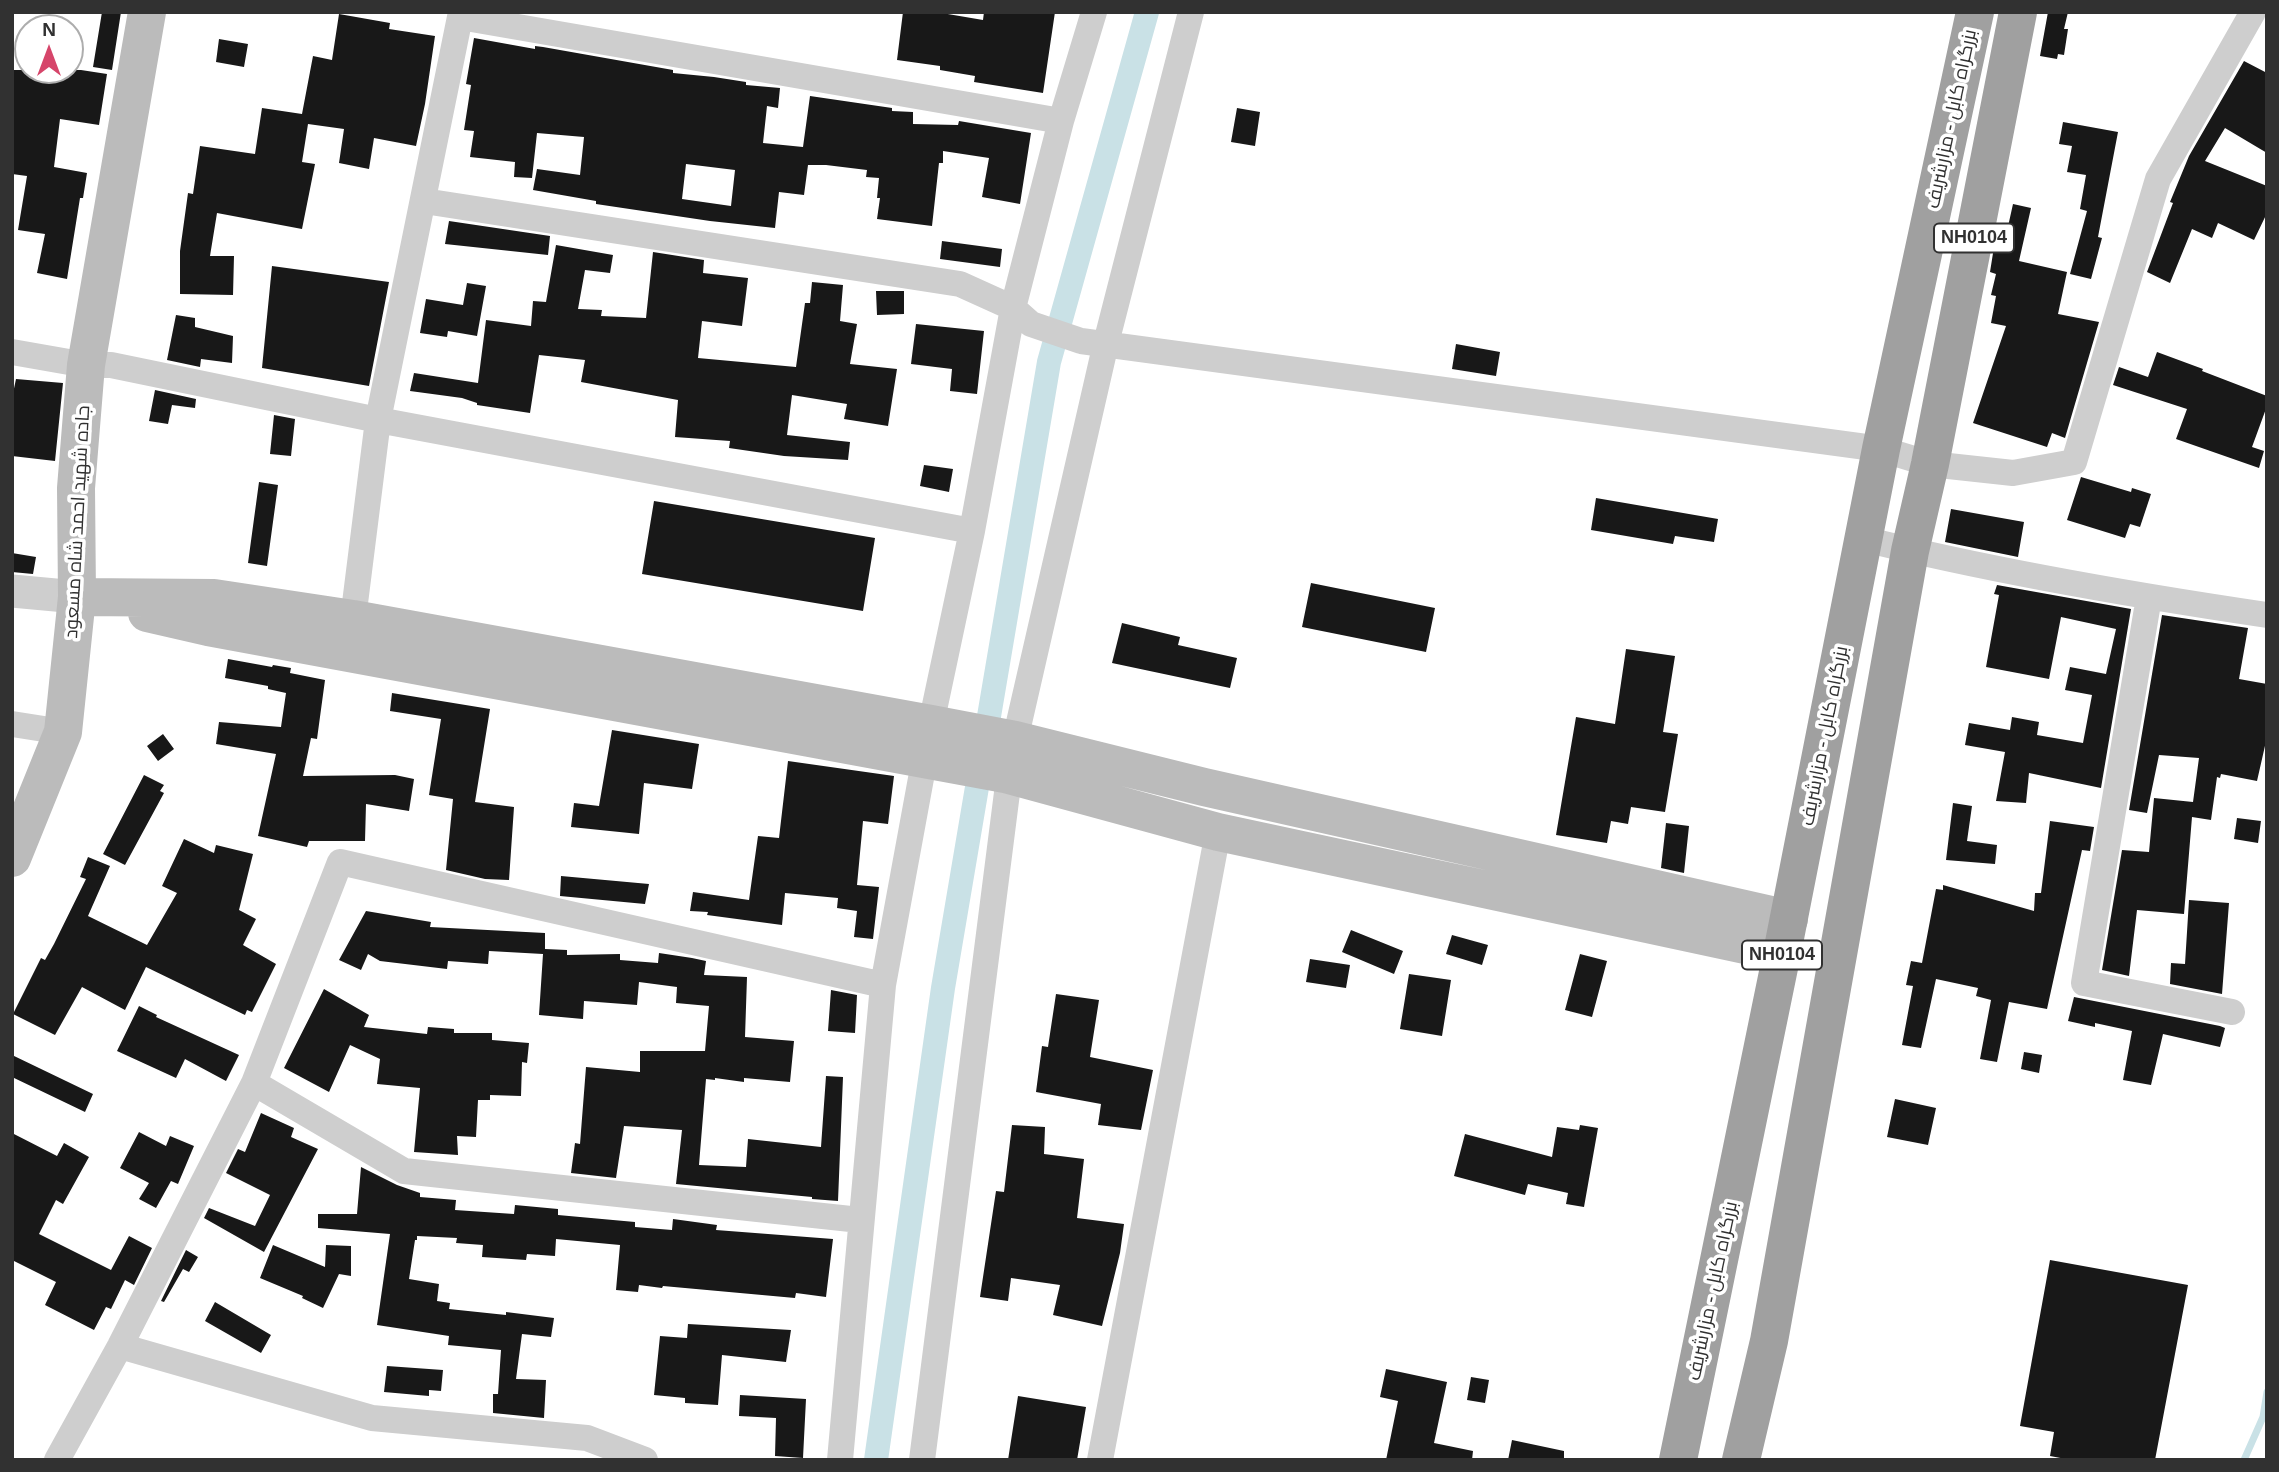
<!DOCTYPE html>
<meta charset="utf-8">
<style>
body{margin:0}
#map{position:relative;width:2279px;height:1472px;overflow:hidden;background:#fff;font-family:Helvetica,sans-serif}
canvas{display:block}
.frame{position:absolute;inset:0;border:14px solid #313131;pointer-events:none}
.north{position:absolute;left:14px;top:14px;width:70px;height:70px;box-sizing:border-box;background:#fff;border:2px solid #adadad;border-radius:50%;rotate:0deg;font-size:19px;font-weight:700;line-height:28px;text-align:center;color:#313131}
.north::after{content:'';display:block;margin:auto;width:24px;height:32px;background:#d6456a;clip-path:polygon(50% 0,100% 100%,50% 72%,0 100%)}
</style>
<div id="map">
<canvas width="2279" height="1472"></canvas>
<div class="frame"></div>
<div class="north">N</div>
</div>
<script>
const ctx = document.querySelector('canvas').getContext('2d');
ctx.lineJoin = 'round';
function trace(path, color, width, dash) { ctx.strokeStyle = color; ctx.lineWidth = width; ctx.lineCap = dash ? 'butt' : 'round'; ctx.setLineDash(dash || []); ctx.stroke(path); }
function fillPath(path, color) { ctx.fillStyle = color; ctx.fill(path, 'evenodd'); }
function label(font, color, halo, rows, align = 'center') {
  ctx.font = font + ' Helvetica,Cairo,sans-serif'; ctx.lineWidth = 7; ctx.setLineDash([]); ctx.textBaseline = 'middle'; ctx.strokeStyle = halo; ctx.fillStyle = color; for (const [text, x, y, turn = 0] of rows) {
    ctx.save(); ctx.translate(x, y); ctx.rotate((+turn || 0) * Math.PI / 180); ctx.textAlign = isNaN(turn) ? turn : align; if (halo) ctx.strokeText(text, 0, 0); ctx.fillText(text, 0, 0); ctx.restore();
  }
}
const stream = new Path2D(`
 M2244,1460l19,-43 4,-25`);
const canal = new Path2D(`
 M876,1460l67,-472 106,-626 98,-350`);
const building = new Path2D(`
 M102,12h19l-9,58 -19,-3z
 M903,12h33l47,8 1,-8h71l-12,81 -69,-11 1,-6 -35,-6v-4l-43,-6z
 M2048,12h20l-4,17h4l-4,26 -6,-1 -1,5 -17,-3z
 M339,14l51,9 -1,6 46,7 -10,68 -9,42 -42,-8 -5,31 -30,-6 5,-34 -36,-5 -6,38 13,2 -13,65 -85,-16 -7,43h24l-1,39 -53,-1v-43l8,-58 5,1 7,-48 55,8 7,-46 40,6 11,-58 19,4z
 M474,38l61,11v-3l8,1 130,23v3l41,4 32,5v3l34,3 -2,20 -11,-2 -4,37 40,4 7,-51 82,12v3l21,1v12l45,1 1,-4 72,12 -11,71 -38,-7 7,-39 -46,-7v12h-4l-7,63 -55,-7 3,-21h-3l2,-20 -13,-1 1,-7 -41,-5h-18l-4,30 -25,-3 -4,36 -65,-7 -114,-17v-3l-63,-11 4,-21 43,6 4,-38 -47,-4 -5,45 -18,-1 1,-15 -45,-5 4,-26 -10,-1 7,-45 -5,-1zM686,164l49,6 -4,36 -49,-7z
 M219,39l29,5 -4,23 -28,-5z
 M2244,61l23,12v80l-42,-25 -20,33 62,25v27l-13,27 -36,-17 -6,15 -20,-9 -22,54 -23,-11 26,-69 -3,-1 19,-46z
 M12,70h69l26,4 -8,51 -39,-6 -6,48 33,6 -4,25h-3l-13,81 -30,-6 8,-39 -27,-4 9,-54 -15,-2z
 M1237,108l23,4 -5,34 -24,-4z
 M2063,122l55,10 -20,105 4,1 -11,41 -21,-5 17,-63 -7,-2 6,-34 -19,-3 5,-26 -13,-2z
 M2013,204l18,4 -12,53 48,11 -9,42 41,8 -34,116 -13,-5 -5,14 -74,-24 33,-97 -15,-3 5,-27 -5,-1 5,-21 -6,-2 4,-25 9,2z
 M449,221l101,15 -2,19 -103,-11z
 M942,241l60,8 -2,18 -60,-8z
 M556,245l57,10 -3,18 -25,-3 -7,39 24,1 -1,6 45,2 7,-66 51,8 -1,13 45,5 -6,48 -40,-5 -4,37 98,9 9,-64h5l2,-21 31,3 -3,36 17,3 -7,40 47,5 -9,57 -44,-7 3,-15 -55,-9 -5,40 63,7 -2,18 -64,-4 -55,-8 1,-7 -55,-4 3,-37 -97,-18 4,-22 -46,-5 -9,58 -53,-8v-2l-15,-5 -52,-7 4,-18 64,10 8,-63 45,6 2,-25 13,1z
 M272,266l117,16 -20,104 -107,-18z
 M467,283l19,3 -9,50 -29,-5 -1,6 -27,-4 6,-34 37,6z
 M876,291h28v23l-27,1z
 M176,315l19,3v9l38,9 -1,27 -31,-4 -1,8 -33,-7z
 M916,324l68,7 -7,63 -27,-3 2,-22 -41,-5z
 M1456,344l44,8 -4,24 -44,-7z
 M2157,352l46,17 -1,2 65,25v10l-15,41 12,4 -5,17 -83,-29 11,-30 -74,-24 6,-18 29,10z
 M16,379l47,4 -8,78 -43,-5v-58z
 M155,390l41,9 -1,9 -23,-3 -4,19 -19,-3z
 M274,415l21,4 -4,37 -21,-2z
 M924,465l29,4 -4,23 -29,-6z
 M2081,477l50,15 1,-4 19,6 -11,33 -10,-3 -5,14 -58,-18z
 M259,482l19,3 -11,81 -19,-3z
 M1596,498l122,21 -4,23 -39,-6 -2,8 -82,-14z
 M654,501l221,37 -12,73 -221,-37z
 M1951,509l73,13 -6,35 -73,-15z
 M12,553l24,4 -3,17 -21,-2z
 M1311,583l124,25 -9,44 -124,-25z
 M1997,585l134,24 -30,179 -72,-15 -3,30 -30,-2 9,-49 -40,-7 4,-22 41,7 2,-13 27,5 -2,13 46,8 9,-48 -27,-5 5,-23 36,7 10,-45 -55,-12 -12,62 -63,-12 13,-72 -5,-1z
 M2162,615l86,13 -9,51 28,5v53l-10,44 -36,-7 -1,4 -3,-1 -6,43 -19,-3 -8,97 -47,-4 -8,66 -27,-6 20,-120 27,2 5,-54 39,4 6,-44 -40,-3 -12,58 -18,-3z
 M1122,623l58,14 -2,8 59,13 -7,30 -118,-25z
 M1626,649l49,7 -12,76 15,2 -13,78 -34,-5 -3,17 -17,-3 -4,22 -51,-8 20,-118 39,7z
 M228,659l44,8 1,-2 18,3 -1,5 35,7 -8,59 -6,-1 -8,38 92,-1 19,4 -5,32 -43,-7 -1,37h-56l-2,6 -49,-11 18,-82 -60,-10 3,-22 62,5 5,-34 -18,-4v-3l-43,-8z
 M392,693l98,16 -15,93 39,5 -5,73 -24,-1 -39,-9 7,-71 -24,-4 12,-76 -51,-8z
 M612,730l87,14 -7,45 -48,-6 -5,51 -68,-7 3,-24 25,3z
 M163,734l11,15 -16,12 -11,-15z
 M788,761l106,15 -6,48 -25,-3 -6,64 22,2 -6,52 -19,-2 3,-26 -20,-3 1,-10 -53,-5 -3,32 -75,-10 1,-3 -18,-1 3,-19 56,8 9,-64 21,2z
 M144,775l20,10 -4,6 4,2 -39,72 -22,-11z
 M1953,803l19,3 -5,35 30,4 -2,19 -49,-4z
 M2237,818l24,3 -3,22 -24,-4z
 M2050,821l44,6 -4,24 -8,-1 -35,159 -38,-7 -12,60 -17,-3 11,-59 -15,-4 2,-8 -42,-9 -15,69 -19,-3 11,-59 -7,-1 5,-24 11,2 14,-74 7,1v-5l91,26 1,-18h6z
 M1666,823l23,3 -5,47 -23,-5z
 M184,839l30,14 2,-8 37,9 -14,56 17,9 -13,26 33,19 -24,48 -5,-2 -2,5 -99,-48 -21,43 -43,-23 -27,48 -42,-21 28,-56 4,2 9,-16 32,-65 -6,-2 8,-20 22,9 -22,50 59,29 30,-52 -15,-7z
 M561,876l88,8 -4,20 -85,-8z
 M2189,900l40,3 -7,91 -52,-10 1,-21 14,1z
 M366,911l65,11 -1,5 115,6v16l22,1v5l53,-1v6l38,3 1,-10 33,5 14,3 -2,14 43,2 -2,60 49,4 -4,41 -46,-4v4l-29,-4v2l-9,-1 -7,86 47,2 2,-28 73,8 5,-71 17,1 -5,124 -26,-2v-2l-136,-13 6,-54 -58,-4 -8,52 -45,-5 4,-30 5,1 6,-77 54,5v-21h65l4,-45 -33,-3 1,-16 -38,-5 -2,23 -53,-4 -1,18 -44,-4 4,-61 -54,-3 -1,13 -40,-3 -1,8 -67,-8 -12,-7 -7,16 -22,-10z
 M1351,930l52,21 -9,23 -52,-22z
 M1452,935l36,10 -6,20 -36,-11z
 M1580,954l27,7 -15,56 -27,-7z
 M1310,959l40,6 -4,23 -40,-6z
 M1409,974l42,6 -9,56 -42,-7z
 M324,989l45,26 -5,12 63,7 1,-7 26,2v4h38v7l37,3 -2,20 -5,-1 -1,34 -31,-1v5h-12l-2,37 -19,-1 1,19 -44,-3 6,-64 -43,-4 3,-25 -30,-14 -21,47 -45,-24z
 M831,990l26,5 -2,38 -27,-2z
 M1056,994l43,6 -9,57 63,13 -12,60 -43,-5 3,-21 -65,-12 6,-46 6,1z
 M2074,997l146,29 5,2 -5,19 -57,-13 -12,51 -28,-5 9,-49 -37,-8v4l-27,-6z
 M139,1006l18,9 -1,2 83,38 -13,26 -41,-22 -9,19 -59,-27z
 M2024,1052l18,3 -3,18 -18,-4z
 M12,1055l81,39 -8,18 -73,-35z
 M1895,1099l41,9 -8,37 -41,-8z
 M261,1113l33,15 -3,9 27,12 -54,103 -60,-34 5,-10 46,18 15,-31 -44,-22 12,-24 7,3z
 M1012,1125l33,2 -1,27 40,5 -7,59 47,6 -4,29 -18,73 -49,-11 7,-30 -49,-7 -3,23 -28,-4 16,-106 8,1z
 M1580,1125l18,3 -14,79 -18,-3 2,-11 -40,-9 -3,11 -71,-19 11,-42 87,23 5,-30 22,3z
 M139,1132l27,14 4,-10 24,10 -16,38 -7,-3 -15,27 -17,-9 10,-16 -29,-15z
 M12,1133l45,23 7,-13 25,14 -26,47 -7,-4 -17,34 72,36 18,-34 23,12 -18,37 -9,-5 -14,29 -5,-2 -12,23 -49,-25 11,-23 -44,-22z
 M361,1167l36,18 23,8v4l36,3 -1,10 59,4 1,-9 43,4v6l77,7v5l37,3 1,-11 44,6 -1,5 117,9 -7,58 -30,-4 -1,5 -132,-12 -1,2 -23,-3 -1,7 -22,-2 4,-45 -64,-6 -1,17 -28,-2 -1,6 -44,-3 1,-12 -27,-2 1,-5 -40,-2v4h-2l-6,39 30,5 -2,17 13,2 -1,6 57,6v-3l48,6 -3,19 -29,-3 -6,45 30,1 -2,38 -51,-5v-19h5l3,-44 -53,-5 1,-9 -72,-11 13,-91 -72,-6v-14h39z
 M273,1245l52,22 1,-22 25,1v30l-12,-2 -16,34 -21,-10 1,-2 -43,-18z
 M186,1250l12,7 -9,15 -6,-3 -19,33 -3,-1z
 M2050,1260l138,25 -33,175h-84l-21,-4 4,-24 -34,-6z
 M215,1302l56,33 -10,18 -56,-32z
 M688,1324l103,6 -5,32 -64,-7 -4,50 -33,-2v-5l-31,-3 6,-59 27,2z
 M387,1366l56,4 -2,21 -12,-1v6l-45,-4z
 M1386,1369l61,13 -13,61 39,8 -1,9h-86l12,-59 -18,-4z
 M1471,1377l18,3 -4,23 -18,-3z
 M740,1395l66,4 -3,59 -28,-2 1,-38 -37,-2z
 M1018,1396l68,11 -9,53h-69z
 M1512,1440l52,11v9h-56z`);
const minor = new Path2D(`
 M460,17l601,104
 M424,201l536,83 53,24 18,16 50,17 800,108 49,15 83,9 61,-11 84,-283 95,-167
 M12,352l74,13h25l267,55 594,111
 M1864,539c132,33 268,56 403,76
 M2149,597l-65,386 148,29
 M353,619l25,-199 83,-408
 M12,724l51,8
 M254,1083l150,88 456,49
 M120,1346l252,72 215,20 58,22
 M57,1460l63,-114 134,-263 86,-221 543,123
 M840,1460l43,-475 48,-261 41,-193 41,-223 48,-187 33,-109
 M922,1460l87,-683 6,-37 91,-397 85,-331
 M1100,1460l118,-628`);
const tertiary = new Path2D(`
 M12,591l65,6`);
const secondary = new Path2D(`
 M77,597l137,1 139,21 578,105 84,16 189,47 585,132
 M147,613l61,14 797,147 213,58 564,121
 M12,858l51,-126 14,-135 -1,-109 10,-123 61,-353`);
const trunk = new Path2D(`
 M1678,1460l104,-507 99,-504 94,-437
 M1741,1460l28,-119 141,-790 20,-87 88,-452`);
const shields = [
 [1974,238,80],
 [1782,955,80]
];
const shieldNames = [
 ["NH0104",1974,238],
 ["NH0104",1782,955]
];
const streetNames = [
 ["بزرگراه کابل - مزارشریف",1952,119,-78],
 ["جاده شهيد احمد شاه مسعود",78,522,-87],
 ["بزرگراه کابل - مزارشریف",1825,736,-79],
 ["بزرگراه کابل - مزارشریف",1713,1291,-78]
];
trace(stream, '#c9e1e6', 7);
trace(canal, '#c9e1e6', 24);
fillPath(building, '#181818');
trace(minor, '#cecece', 26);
trace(tertiary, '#cecece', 33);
trace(secondary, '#bbb', 38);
trace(trunk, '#a0a0a0', 38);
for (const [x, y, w] of shields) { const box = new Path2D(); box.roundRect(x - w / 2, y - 14.5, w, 29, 5); ctx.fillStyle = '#fff'; ctx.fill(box); trace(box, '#313131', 2); }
label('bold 18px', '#313131', null, shieldNames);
label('19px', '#313131', '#fff', streetNames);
</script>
